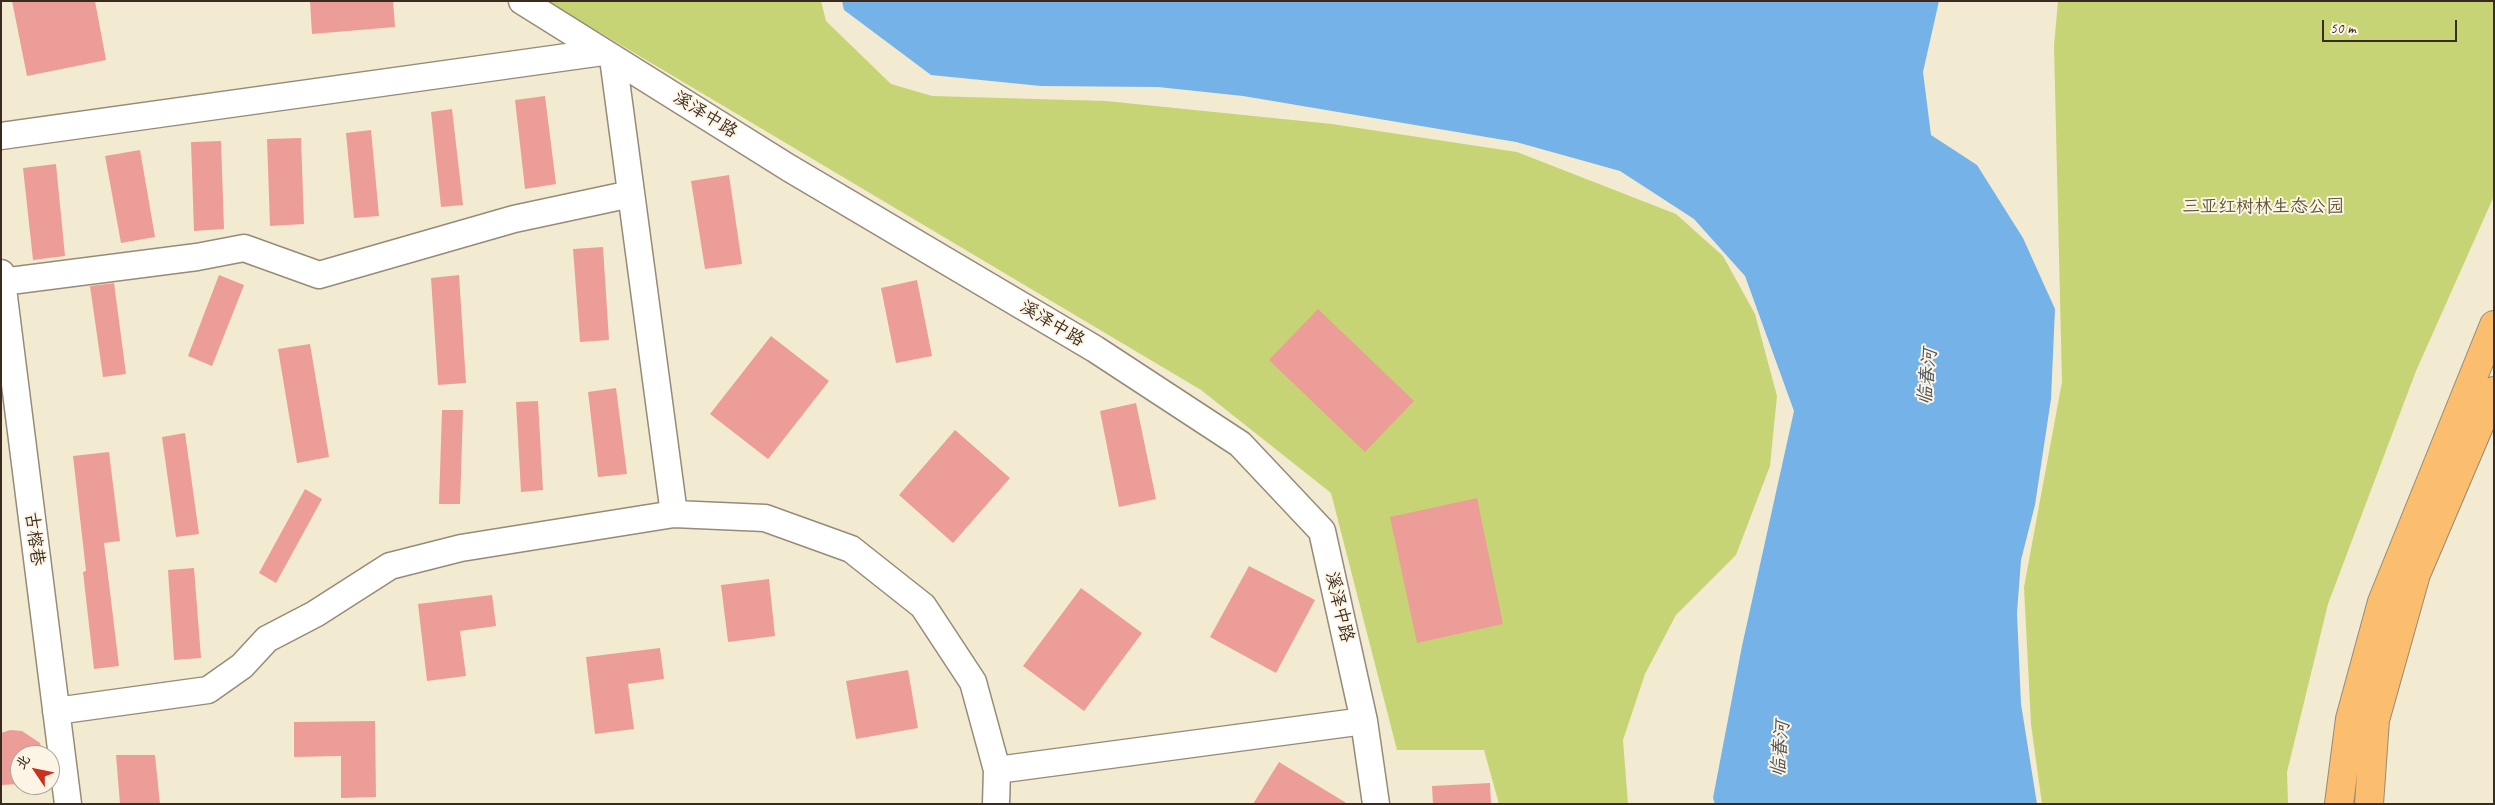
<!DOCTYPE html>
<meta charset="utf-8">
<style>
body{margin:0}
#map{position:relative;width:2495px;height:805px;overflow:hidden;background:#f3ebd1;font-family:Caveat,"LXGW WenKai TC",sans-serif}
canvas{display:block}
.frame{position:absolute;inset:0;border:2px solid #3b2a1e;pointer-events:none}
.north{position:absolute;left:10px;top:745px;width:50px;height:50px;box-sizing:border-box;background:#fcf5e5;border:1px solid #afa495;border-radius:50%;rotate:304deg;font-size:14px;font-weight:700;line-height:20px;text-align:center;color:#3b2a1e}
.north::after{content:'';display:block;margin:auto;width:18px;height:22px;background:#c8321e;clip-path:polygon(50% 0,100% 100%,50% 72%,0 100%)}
.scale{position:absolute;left:2322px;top:20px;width:135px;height:22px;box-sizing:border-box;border:2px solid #3b2a1e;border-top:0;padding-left:6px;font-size:15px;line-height:18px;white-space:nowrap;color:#3b2a1e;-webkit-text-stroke:4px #fcf5e5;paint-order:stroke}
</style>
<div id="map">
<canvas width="2495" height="805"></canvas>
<div class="frame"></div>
<div class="north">北</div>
<div class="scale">50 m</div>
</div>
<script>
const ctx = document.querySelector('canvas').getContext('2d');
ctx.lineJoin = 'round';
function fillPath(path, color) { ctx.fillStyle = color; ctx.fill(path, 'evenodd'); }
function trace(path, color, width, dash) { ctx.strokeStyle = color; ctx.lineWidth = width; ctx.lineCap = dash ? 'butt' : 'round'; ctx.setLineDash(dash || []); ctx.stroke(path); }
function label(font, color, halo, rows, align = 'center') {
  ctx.font = font + ' Caveat,"LXGW WenKai TC",sans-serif'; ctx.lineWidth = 4; ctx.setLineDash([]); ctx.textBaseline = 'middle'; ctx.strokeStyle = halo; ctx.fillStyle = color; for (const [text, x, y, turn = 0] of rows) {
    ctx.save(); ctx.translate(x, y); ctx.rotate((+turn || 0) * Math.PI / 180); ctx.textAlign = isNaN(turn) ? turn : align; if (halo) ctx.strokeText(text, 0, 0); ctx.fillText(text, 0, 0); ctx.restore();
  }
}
const green = new Path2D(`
 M547,1h274l5,20 65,63 41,12 174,5 226,23 185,28 159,62 47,42 32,58 22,82 -7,70 -34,89 -60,60 -31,59 -22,66 5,64h-129l-15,-54h-87l-66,-257 -130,-103z
 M2058,1h436v195l-78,175 -88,233 -41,168 1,32h-246l-11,-80 -7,-137 38,-205 -8,-336z`);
const water = new Path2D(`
 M842,1h1097l-16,71 8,63 46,30 46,73 32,71 -4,90 -16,106 -14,55 -4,53 4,91 16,100h-322l-2,-6 29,-152 52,-235 -49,-135 -51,-57 -74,-48 -104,-29 -273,-46 -85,-9 -117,-1 -110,-11 -87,-65z`);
const building = new Path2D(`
 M12,1h83l11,59 -79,16z
 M310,1h83l2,26 -83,7z
 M545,96l11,88 -31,5 -10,-89z
 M452,109l11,96 -22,2 -10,-95z
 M371,130l8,86 -25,2 -8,-85z
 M301,138l3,86 -34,2 -3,-87z
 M221,141l3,88 -30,2 -3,-89z
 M140,150l15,87 -34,6 -16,-87z
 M56,164l9,92 -32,4 -10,-92z
 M729,175l13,89 -37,5 -14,-88z
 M603,247l6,93 -29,2 -7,-93z
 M219,275l25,10 -32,81 -24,-10z
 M459,275l7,108 -28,2 -7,-107z
 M917,280l15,76 -36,7 -15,-75z
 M114,283l12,91 -23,3 -13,-91z
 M1318,309l96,92 -49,51 -96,-92z
 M771,336l58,45 -61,78 -58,-45z
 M310,344l19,113 -32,6 -19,-114z
 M616,388l11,86 -29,3 -10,-85z
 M538,401l5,89 -22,2 -5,-90z
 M1136,403l20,96 -37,8 -19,-96z
 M442,410h21l-3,94h-21z
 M955,430l55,48 -57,65 -54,-48z
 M185,433l14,101 -23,3 -14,-100z
 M109,452l11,89 -16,2 15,123 -25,3 -11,-97 3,-1 -13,-115z
 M305,489l17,10 -46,84 -17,-10z
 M1477,498l26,126 -86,19 -27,-126z
 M1249,566l66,34 -39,73 -66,-36z
 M194,568l7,90 -27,2 -6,-90z
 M769,579l6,57 -47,6 -7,-57z
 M1081,588l61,45 -58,78 -61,-45z
 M492,595l4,31 -36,5 6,45 -39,5 -9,-77z
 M660,648l4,31 -36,5 6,45 -39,5 -9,-77z
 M908,670l10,58 -62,11 -10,-58z
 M375,721l1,76 -35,1v-42l-47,1v-35z
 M10,730l12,1 18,12 3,12h-23v29l-19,1v-52z
 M116,755h39l5,49h-40z
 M1279,762l69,42h-95z
 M1490,783l1,21h-58l-1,-18z`);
const minor = new Path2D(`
 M522,1l267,167 306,181 145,95 82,87 42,190 12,83
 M613,58l61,456
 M1,136l602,-84
 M1,273l67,531
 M2,282l195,-25 47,-9 75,27 195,-56 117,-25
 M56,711l152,-21 34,-24 25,-27 48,-25 75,-48 71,-18 213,-34 91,4 86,31 72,57 50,76 24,88 -1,34
 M997,770l367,-49`);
const major = new Path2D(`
 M2339,804l11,-85 32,-117 112,-277
 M2369,804l6,-84 41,-146 78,-183`);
const streetNames = [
 ["溪泽中路",705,115,32],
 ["溪泽中路",1052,324,31],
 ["古榕巷",34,539,83],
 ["溪泽中路",1339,607,77]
];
const parkNames = [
 ["三亚红树林生态公园",2263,207]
];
const waterNames = [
 ["临春河",1928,377,-84],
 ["临春河",1781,749,-85]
];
fillPath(green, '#c6d475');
fillPath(water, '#75b2e7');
fillPath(building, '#ec9d98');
trace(minor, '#978a78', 29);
trace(major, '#978a78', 30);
trace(minor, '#fff', 26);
trace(major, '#fabe6e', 28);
label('18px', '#3b2a1e', '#fcf5e5', streetNames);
label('18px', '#5e5434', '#fcf5e5', parkNames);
label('italic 19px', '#4c535a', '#fcf5e5', waterNames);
</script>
